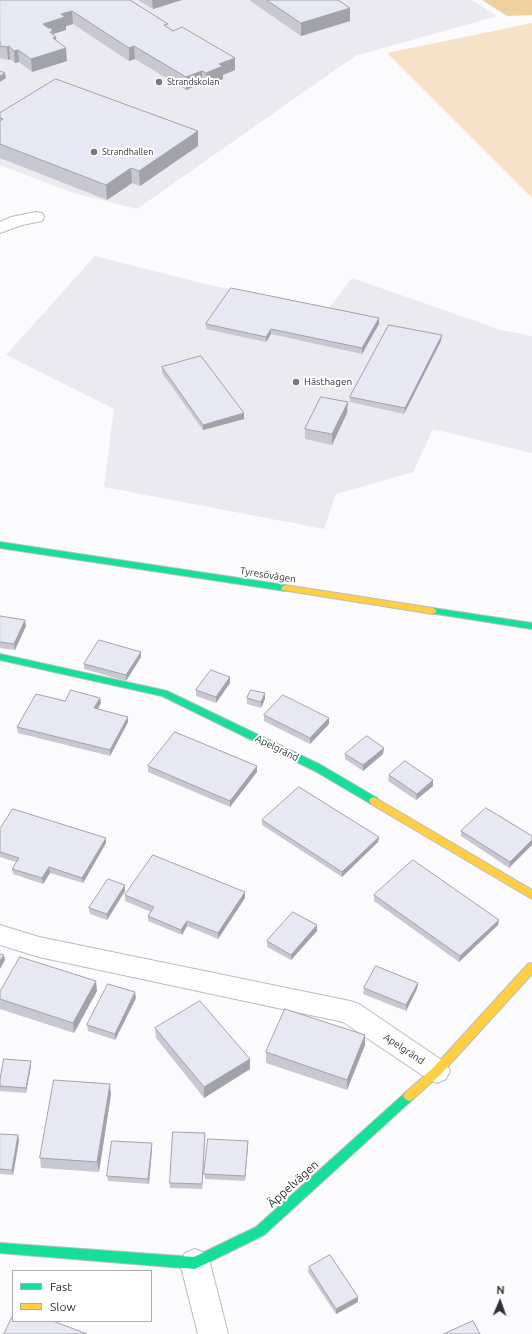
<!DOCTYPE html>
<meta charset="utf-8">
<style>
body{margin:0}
#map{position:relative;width:532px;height:1334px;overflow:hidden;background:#fbfbfd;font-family:Ubuntu,sans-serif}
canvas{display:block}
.legend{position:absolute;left:12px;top:1270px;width:140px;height:52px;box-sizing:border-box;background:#fff;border:1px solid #acadaf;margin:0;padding:5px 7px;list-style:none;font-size:12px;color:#303137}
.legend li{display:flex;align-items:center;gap:8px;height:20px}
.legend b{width:20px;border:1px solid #acadaf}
.north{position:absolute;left:480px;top:1282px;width:40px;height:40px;-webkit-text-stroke:3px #fff;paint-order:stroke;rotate:2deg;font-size:11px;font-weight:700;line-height:16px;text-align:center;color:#303137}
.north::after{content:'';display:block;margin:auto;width:14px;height:18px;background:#303137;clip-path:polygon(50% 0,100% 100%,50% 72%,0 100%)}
</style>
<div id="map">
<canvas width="532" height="1334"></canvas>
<ul class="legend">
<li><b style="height:5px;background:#16e098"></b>Fast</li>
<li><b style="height:5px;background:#ffcf43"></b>Slow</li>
</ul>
<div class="north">N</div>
</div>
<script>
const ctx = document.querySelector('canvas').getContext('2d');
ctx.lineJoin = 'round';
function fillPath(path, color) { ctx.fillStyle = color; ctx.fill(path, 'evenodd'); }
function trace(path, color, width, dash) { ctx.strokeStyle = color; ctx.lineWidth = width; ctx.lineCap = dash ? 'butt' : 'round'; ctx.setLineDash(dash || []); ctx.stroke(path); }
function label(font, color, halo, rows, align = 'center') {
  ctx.font = font + ' Ubuntu,sans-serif'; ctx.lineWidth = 4; ctx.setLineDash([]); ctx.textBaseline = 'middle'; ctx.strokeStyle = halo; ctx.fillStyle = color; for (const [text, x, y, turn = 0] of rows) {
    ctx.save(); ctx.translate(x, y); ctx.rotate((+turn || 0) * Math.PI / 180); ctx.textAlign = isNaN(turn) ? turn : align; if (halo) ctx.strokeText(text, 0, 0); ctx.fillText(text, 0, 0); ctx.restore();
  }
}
const built = new Path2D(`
 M0,0h472l25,16 -142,40 -218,153 -64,-16 -73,-28z
 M95,256l115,29 118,24 24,-31 149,52 31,6v117l-99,-24 -20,43 -77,22 -12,35 -220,-42 10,-78 -108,-54z`);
const green = new Path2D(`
 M532,23v175l-145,-145z`);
const forest = new Path2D(`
 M482,0h50v15l-25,1z`);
const street = new Path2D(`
 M36,212l6,1 2,4 -2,4 -20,4 -22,8v-11l11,-5z
 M0,925l39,12 311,64 9,3 87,59 4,8 -4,8 -9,4 -9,-4 -85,-57 -304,-65 -39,-12z
 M195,1249l10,4 5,10 18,71h-30l-18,-71 5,-10z`);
const fast = new Path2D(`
 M0,542l285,43 4,3 -4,3 -285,-43z
 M433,608l99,15v6l-102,-16 -1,-2 1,-2z
 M0,654l167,37 154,74 56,33 2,3 -2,3h-6l-56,-33 -153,-75 -162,-36z
 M409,1091l4,2 2,3 -2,3 -149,136 -65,32 -4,2 -195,-16v-10l194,14 62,-30 149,-134z`);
const slow = new Path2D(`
 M285,585l148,23 4,3 -4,3 -151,-24 -1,-2z
 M374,797l158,93v9l-161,-95 -2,-3 2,-3z
 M532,963v11l-91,100 -28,25 -4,2 -4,-2 -2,-3 2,-3 28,-25 95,-104z`);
const wall = new Path2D(`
 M0,0h130l38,27 67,43 -12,5v4l-17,7 -4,-3 -16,7 -51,-31 -6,2 -56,-37 -7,2v4l-13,4 14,27 -35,11 -13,-10 -4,1 -5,-4 -2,1 -8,-2z
 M138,0h44l-29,9z
 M249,0h89l12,21 -49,15z
 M0,113l198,18v15l-58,40 -8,-3 -25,17 -107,-42z
 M379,318v6l-17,30 -91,-20 -5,8 -60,-13v-5z
 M441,341l-37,73 -54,-12v-5z
 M162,367l82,52 -41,11 -41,-57z
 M347,413l-15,32 -27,-6v-10z
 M0,616l26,10 -11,24 -15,-2z
 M141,652v5l-15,24 -42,-12v-5z
 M230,683l-14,20 -20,-7v-6z
 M100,698l1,5 -4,6 31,13 -18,34 -92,-23 -1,-6 48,-26z
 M247,698l18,1 -4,9 -14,-4z
 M264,715l65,3v6l-19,20 -46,-23z
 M384,748l-1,6 -20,17 -18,-12v-5z
 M148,766h109v6l-27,35 -82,-35z
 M389,775l44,11 -17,14 -28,-19z
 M262,820l117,17 -1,5 -36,35 -80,-52z
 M0,829l106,14 -23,40 -33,-10 -7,11 -30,-10 -1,-5 4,-7 -16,-5z
 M461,831l71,5 -23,32 -48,-32z
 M125,885v6l-18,29 -17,-6 -1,-6z
 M125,895l120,3 -27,41 -31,-13 -5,9 -34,-14v-5l3,-4 -26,-11z
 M374,895l124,30 -39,37 -85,-61z
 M317,931l-26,29 -24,-13v-6z
 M418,983l-1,6 -11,22 -43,-17 1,-6z
 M97,991l-23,42 -74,-24v-17z
 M136,998l-21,42 -27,-9 -1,-6z
 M155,1028l95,31v10l-46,29 -48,-60z
 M365,1035v10l-18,45 -81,-27v-11z
 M31,1066l-5,27 -26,-2v-11z
 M111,1094l-12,78 -58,-4 -1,-10z
 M205,1133v5l-3,51 -32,-1v-5z
 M0,1134l18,1 1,6 -6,34 -13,-1z
 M248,1141l-3,40 -40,-2 -1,-5z
 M152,1143v6l-3,35 -41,-3 -1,-5z
 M309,1267l49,30v5l-22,12 -28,-42z`);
const shadedWall = new Path2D(`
 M152,0h30l-29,9z
 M350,8v13l-49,15v-13z
 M72,11l1,13 -7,2v4l-13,4 -1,-2 -9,-8 18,-10z
 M56,37l1,13 -4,-12z
 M9,46l1,13 -2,1 -1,-13z
 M134,46l1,13 -6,2v-13z
 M66,48l1,13 -35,11 -1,-13z
 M18,50l1,12 -4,1 -1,-12z
 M235,58v12l-12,5v4l-17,7v-13l13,-9z
 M202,71v12l-16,7v-13z
 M5,73l1,5 -6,4v-6z
 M198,131v15l-58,40 -1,-15z
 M131,168l1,15 -25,17 -1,-15z
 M379,318v6l-17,30v-6z
 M271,329v5l-5,8v-5z
 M442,335l-1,6 -37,73 1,-6z
 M348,402l-1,11 -15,32v-11z
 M244,413v6l-41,11v-5z
 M25,620l1,6 -11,24 -1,-6z
 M141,652v5l-15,24v-6z
 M230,677v6l-14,20v-6z
 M265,693v6l-4,9v-6z
 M100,698l1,5 -6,11 -1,-6z
 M128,717v5l-18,34v-6z
 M329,718v6l-19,20v-6z
 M384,748l-1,6 -20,17v-6z
 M257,766v6l-27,35v-6z
 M433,780v6l-17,14 1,-6z
 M379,837l-1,5 -36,35v-5z
 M106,838v5l-23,40 -1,-5z
 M532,840v5l-23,23 1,-6z
 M49,867l1,6 -7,11 -1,-6z
 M125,885v6l-18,29v-6z
 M245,892v6l-27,41v-6z
 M499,920l-1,5 -39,37 1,-6z
 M187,921v5l-5,9 -1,-5z
 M317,925v6l-26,29v-5z
 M4,955l1,5 -5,9v-8z
 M96,981l1,10 -23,42 -1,-10z
 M418,983l-1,6 -11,22v-6z
 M135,992l1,6 -21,42v-6z
 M365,1035v10l-18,45v-10z
 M250,1059v10l-46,29v-11z
 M31,1061v5l-5,27v-5z
 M110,1084l1,10 -12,78 -2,-10z
 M205,1133v5l-3,51v-5z
 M18,1135l1,6 -6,34 -1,-5z
 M248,1141v5l-3,35v-5z
 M152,1143v6l-3,35 -1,-5z
 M358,1297v5l-22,12v-5z`);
const building = new Path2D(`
 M0,0h130l38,24 -4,1 9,6 9,-4 53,31 -16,6 4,2 -17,7 -4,-2 -16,6 -52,-31 -5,2 -57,-37 -11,3 4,3 -22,7 5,4h4v4h-2l6,5 -3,1 13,10 -35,11 -13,-9 -4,1 -5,-5 -2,1 -7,-1v-3h1l-1,-1z
 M267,0h71l12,8 -49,15z
 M0,71l5,2 -5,3z
 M56,79l142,52 -59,40 -8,-3 -25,17 -106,-41v-23l3,-2 -3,-1v-5z
 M231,288l148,30 -17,30 -91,-19 -5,8 -60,-13z
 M389,325l53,10 -37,73 -55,-11z
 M201,356l43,57 -41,12 -41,-58z
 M321,397l27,5 -16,32 -27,-5z
 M0,616l25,4 -11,24 -14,-2z
 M99,640l42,12 -15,23 -42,-11z
 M211,670l19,7 -14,20 -20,-7z
 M71,690l29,8 -6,10 34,9 -18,33 -93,-23 19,-33 29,7z
 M251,690l14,3 -4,9 -14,-4z
 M283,695l46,23 -19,20 -46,-23z
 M175,732l82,34 -27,35 -82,-35z
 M367,736l17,12 -21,17 -18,-11z
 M405,761l28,19 -16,14 -28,-19z
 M299,787l80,50 -37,35 -80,-52z
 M486,808l46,28v4l-22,22 -49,-31z
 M13,809l93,29 -24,40 -33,-11 -7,11 -30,-9 7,-11 -19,-6v-23z
 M153,855l92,37 -27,41 -31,-12 -6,9 -33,-14 6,-9 -29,-12z
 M413,860l86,60 -39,36 -86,-61z
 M108,879l17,6 -18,29 -18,-6z
 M293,912l24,13 -26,30 -24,-14z
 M0,954l4,1 -4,6z
 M20,957l76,24 -23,42 -73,-24v-7z
 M376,966l42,17 -12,22 -42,-17z
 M108,984l27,8 -20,42 -28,-9z
 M200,1001l50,58 -46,28 -49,-59z
 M285,1009l80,26 -18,45 -81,-28z
 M4,1059l27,2 -5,27 -26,-2v-6z
 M54,1080l56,4 -13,78 -57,-4z
 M173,1132l32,1 -3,51 -32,-1z
 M0,1134l18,1 -6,35 -12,-1z
 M208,1139l40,2 -3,35 -41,-2z
 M112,1141l40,2 -4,36 -41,-3z
 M330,1255l28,42 -22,12 -27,-42z
 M13,1315v6h40l34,13h-83z
 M473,1321l7,13h-36z`);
const markers = [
 [159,82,4,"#77787c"],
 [94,152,4,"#77787c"],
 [296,382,4,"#77787c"]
];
const farPoinames = [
 ["Strandskolan",167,82],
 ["Strandhallen",102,152]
];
const poiNames = [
 ["Hästhagen",304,382]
];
const streetNames = [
 ["Tyresövägen",268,575,9],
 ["Apelgränd",277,748,26],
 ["Apelgränd",404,1049,34]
];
const nearStreetnames = [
 ["Äppelvägen",293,1184,-42]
];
fillPath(built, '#eaeaf0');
fillPath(green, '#f6e3c7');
fillPath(forest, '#efd1a0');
trace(street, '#bcbcc0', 2);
trace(fast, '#bcbcc0', 2);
trace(slow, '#bcbcc0', 2);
fillPath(street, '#fefeff');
fillPath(fast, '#16e098');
fillPath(slow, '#ffcf43');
fillPath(wall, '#c8c8d2');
fillPath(shadedWall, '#a2a2ab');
fillPath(building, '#e8e8f4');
trace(building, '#a2a2ab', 1);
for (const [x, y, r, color] of markers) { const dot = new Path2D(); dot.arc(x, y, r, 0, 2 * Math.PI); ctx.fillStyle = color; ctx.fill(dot); trace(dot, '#fff', 1.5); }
label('9px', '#303137', '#fff', farPoinames, 'left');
label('10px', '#303137', '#fff', poiNames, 'left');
label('10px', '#303137', '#fff', streetNames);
label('12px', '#303137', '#fff', nearStreetnames);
</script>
